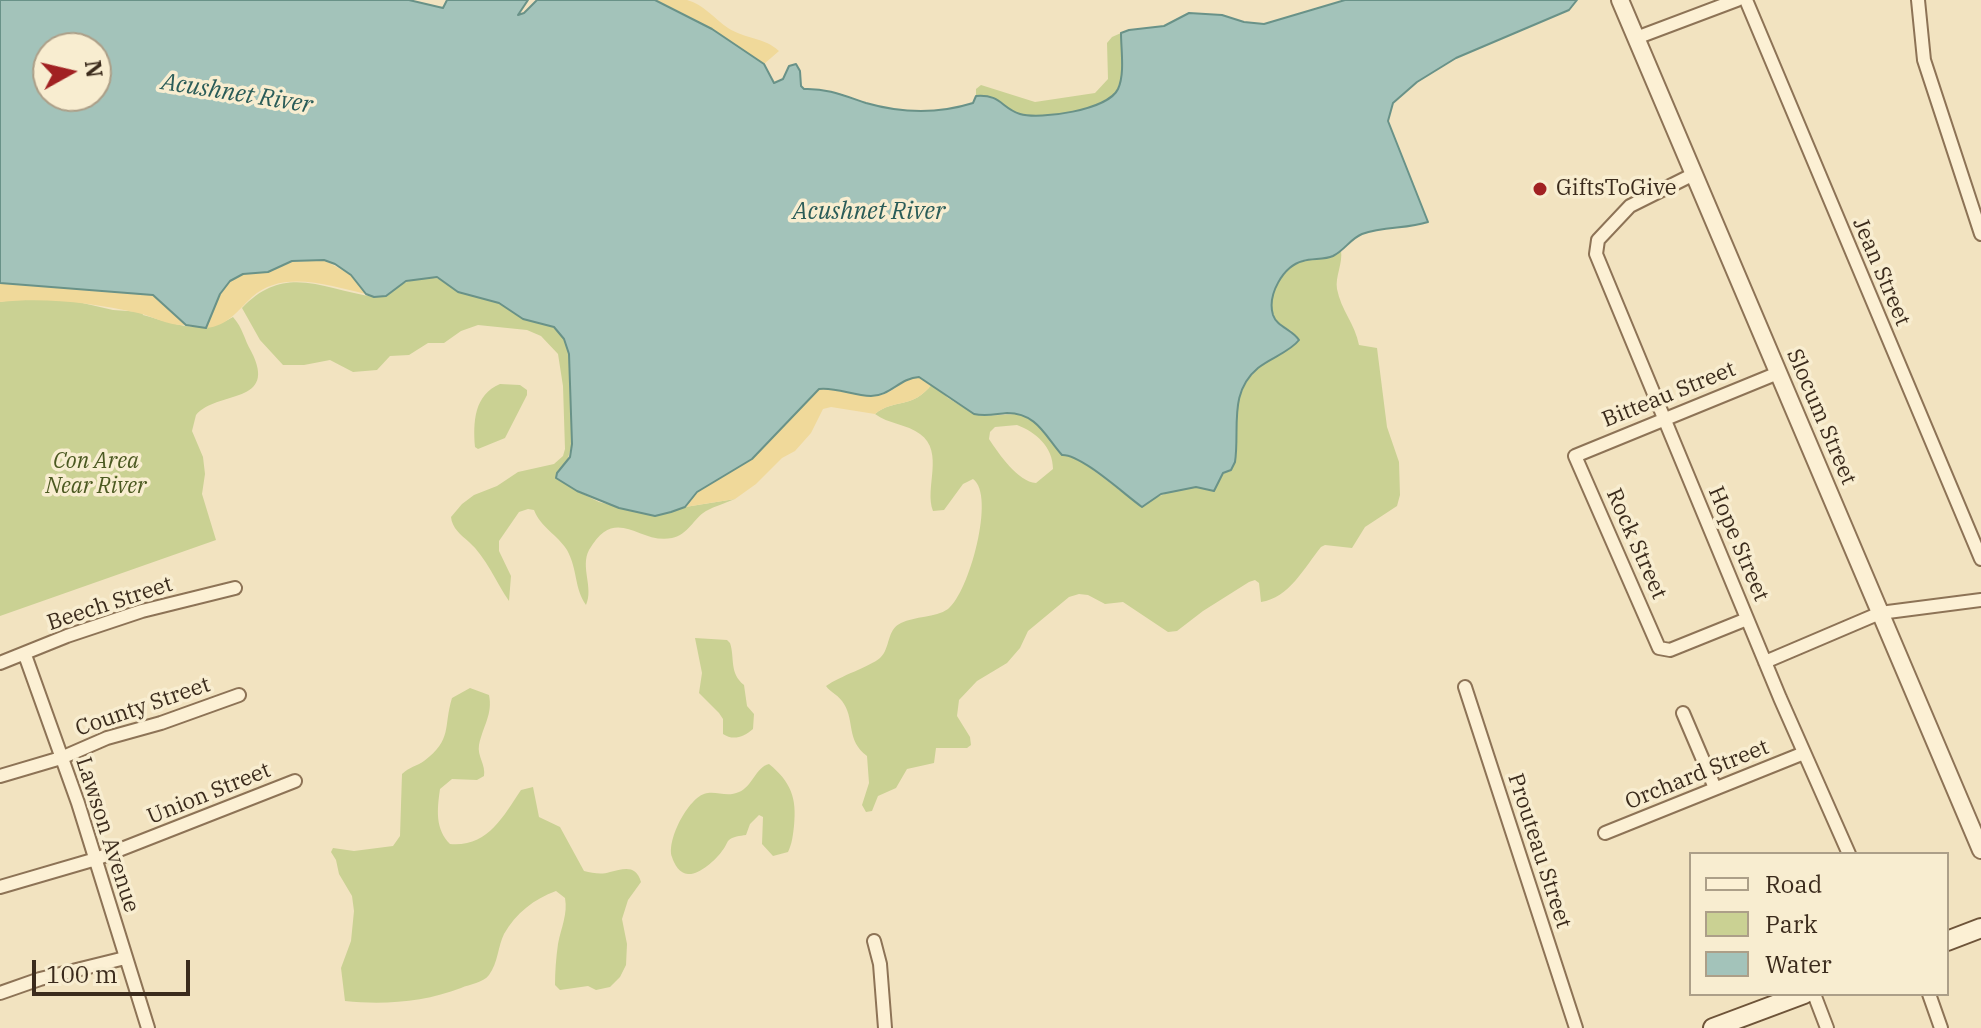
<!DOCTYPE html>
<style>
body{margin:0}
#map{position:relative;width:1981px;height:1028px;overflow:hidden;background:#f2e3c0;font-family:"IBM Plex Serif",serif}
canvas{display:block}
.legend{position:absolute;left:1689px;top:852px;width:260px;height:144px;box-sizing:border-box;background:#f8edd0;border:2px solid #ac9f88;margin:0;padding:10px 14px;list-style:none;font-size:24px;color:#3b2b1c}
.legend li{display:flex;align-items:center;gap:16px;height:40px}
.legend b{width:40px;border:2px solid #ac9f88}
.north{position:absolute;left:32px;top:32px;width:80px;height:80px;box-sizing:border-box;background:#f8edd0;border:2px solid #ac9f88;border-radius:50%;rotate:82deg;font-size:22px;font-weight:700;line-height:32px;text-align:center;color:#3b2b1c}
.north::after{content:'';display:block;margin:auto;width:28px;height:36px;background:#a12122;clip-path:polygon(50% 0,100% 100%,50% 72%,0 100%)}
.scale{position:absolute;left:32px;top:960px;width:158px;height:36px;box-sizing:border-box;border:4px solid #3b2b1c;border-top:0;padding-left:10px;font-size:24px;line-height:28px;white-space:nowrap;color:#3b2b1c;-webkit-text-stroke:6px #f8edd0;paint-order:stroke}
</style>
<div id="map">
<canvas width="1981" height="1028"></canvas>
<ul class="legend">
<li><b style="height:10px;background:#fcf0d4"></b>Road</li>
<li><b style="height:22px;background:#cad193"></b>Park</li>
<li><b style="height:22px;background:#a3c3ba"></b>Water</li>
</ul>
<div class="north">N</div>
<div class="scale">100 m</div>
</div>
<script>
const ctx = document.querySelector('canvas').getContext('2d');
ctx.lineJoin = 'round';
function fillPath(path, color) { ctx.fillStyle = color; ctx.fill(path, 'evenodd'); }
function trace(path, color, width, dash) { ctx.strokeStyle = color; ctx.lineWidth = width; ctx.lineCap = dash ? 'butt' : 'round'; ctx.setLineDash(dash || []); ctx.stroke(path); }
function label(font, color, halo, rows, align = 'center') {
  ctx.font = font + ' "IBM Plex Serif",serif'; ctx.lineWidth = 7; ctx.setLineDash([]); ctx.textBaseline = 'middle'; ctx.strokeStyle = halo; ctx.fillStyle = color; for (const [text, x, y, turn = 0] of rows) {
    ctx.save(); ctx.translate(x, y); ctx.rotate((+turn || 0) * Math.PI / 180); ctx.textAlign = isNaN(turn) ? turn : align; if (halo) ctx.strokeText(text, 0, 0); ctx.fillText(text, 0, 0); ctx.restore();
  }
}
const green = new Path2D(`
 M1121,33c0,17 4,41 -3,56 -10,21 -78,31 -98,25 -18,-5 -21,-20 -44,-18v-7l5,-4 54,17 60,-9 13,-14 -1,-36 5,-6z
 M1341,250c2,14 -6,26 -4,39 4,21 18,35 22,56l18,3 10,79 12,35 1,33 -3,11 -32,21 -13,21 -27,-3 -4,2c-17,21 -32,51 -60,55l-2,-19 -4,-3 -6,2 -46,29 -26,20 -9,1 -45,-30 -18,2 -17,-9 -9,-1 -10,3 -41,34 -8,17 -13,15 -30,18 -18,19 -2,16 13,21 1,8 -4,3h-31l-2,15 -27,6 -11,19 -18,8 -6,15 -6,1 -4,-7 7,-22 -2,-27c-21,-16 -12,-34 -23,-52 -4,-8 -14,-12 -18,-18 14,-10 43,-19 54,-28 11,-10 6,-28 21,-35 14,-7 34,-5 47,-14 21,-16 48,-114 25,-130l-10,5 -19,26 -11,1c-9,-23 12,-59 -13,-77 -13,-10 -32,-10 -45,-20 19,-16 37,-4 57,-30l16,14 26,16 9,2 34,-2 16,5 16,16 8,14 24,12 61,46c13,-13 45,-21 62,-19l19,-15 14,-26 -1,-41 4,-17 18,-21 28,-20 9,-3 -3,-14c-5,-3 -12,-5 -16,-10 -14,-18 5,-50 23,-59 14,-7 28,-2 42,-12zM1017,425c19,7 36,22 36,44l-17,14c-18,-1 -37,-29 -47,-44l1,-7 5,-5z
 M425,277l16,2 17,13 41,11 24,16 31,8 10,12 5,15 3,90 -6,21 -9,8 20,18 22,11 56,14 30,-9 50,-8c-9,4 -20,7 -29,12 -12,7 -18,24 -34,27 -33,7 -56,-35 -83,12 -9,17 5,38 -3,55 -12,-17 -8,-35 -19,-55 -10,-16 -26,-22 -33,-40l-6,-1 -9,3 -20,29v10l12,25 -2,25c-13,-19 -23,-44 -40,-59 -8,-7 -17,-14 -18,-25l11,-13 12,-9 23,-9 21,-14 36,-8 9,-8 2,-7 -2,-63 -5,-32 -17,-18 -14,-6 -49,-5 -17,6 -17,12h-16l-19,12 -19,1 -13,14 -24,2 -23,-12 -26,5h-21l-23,-25 -18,-32c43,-46 83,-18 133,-11 12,1 17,-8 27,-13 7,-4 15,-4 23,-7z
 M23,298l42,1 48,11 29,2 1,3c33,9 59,21 90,2 10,11 11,22 18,34 28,54 -34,39 -55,64l-4,16 11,26 2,17 -3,20 14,46 -216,76v-314z
 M500,384l20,1 7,5v5l-22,43 -27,11 -3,-2c-2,-25 -1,-52 25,-63z
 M695,638l32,2 3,3c5,15 -1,30 14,42l3,21 7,8 -1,15c-9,8 -20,12 -30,5v-15l-4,-6 -20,-20 3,-20z
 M470,688l19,7c4,19 -6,31 -10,50 -2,11 7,20 5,31l-7,4 -25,-1 -12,10c-3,21 -5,40 10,55 38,3 52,-26 71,-54l12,-3 6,30 21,10 24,44c9,2 17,4 26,1 13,-3 26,-8 31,10l-13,18 -6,19 5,25 -1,21 -6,12 -10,10 -14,3 -8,-4 -28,4 -5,-5c0,-13 1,-27 3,-41 3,-16 10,-30 7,-46l-9,-7c-22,8 -40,22 -52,43 -6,12 -6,29 -15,41 -6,8 -19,9 -28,13 -36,14 -77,17 -116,13l-4,-33 10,-27 3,-30 -2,-15 -13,-22 -3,-14 -5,-8 2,-4 21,3 39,-5 7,-10 2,-62c7,-7 15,-8 22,-13 29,-22 19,-34 28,-63z
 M769,764c22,18 28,34 25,62 -1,9 -2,18 -6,26l-15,4 -11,-12 1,-27 -4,-2 -9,9 -4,11c-6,1 -13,1 -18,6 -2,3 -3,7 -6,10 -6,9 -23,24 -34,23 -8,0 -14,-10 -16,-17 -6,-17 18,-63 36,-64 11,-1 20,4 31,-1 13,-5 17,-25 30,-28z`);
const sand = new Path2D(`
 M655,0c10,0 22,0 32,0 16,4 28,19 41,28 17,11 36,9 51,23l-15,13 -52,-35z
 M324,260l27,15 15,19c-36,-8 -83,-25 -114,3 -15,14 -24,29 -46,31l14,-34 10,-13 13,-7 25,-2 24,-10z
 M0,283l153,12 33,30c-18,1 -31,-8 -48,-12 -45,-10 -92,-16 -138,-11z
 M912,377h7l13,7c-20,26 -38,14 -57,30l-44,-7 -8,2 -12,24 -16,18 -13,7 -26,26 -21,15 -50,8 12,-15 55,-33 67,-70c22,-2 43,12 65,5 10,-3 18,-12 28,-17z`);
const water = new Path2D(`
 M0,0h409l34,8 4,-8h81l-10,15 6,-2 13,-13h118l57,29 52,35 10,19 9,-4 6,-13 7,-2 4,7 1,15 3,3c23,-1 41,7 62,14 35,10 72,11 107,0l3,-7c25,-2 25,12 44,18 20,6 88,-4 98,-25 7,-15 3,-39 3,-56l8,-3 35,-4 25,-13 33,2 22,7 20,2 81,-24h232l-8,10 -113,48 -39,24 -24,21 -5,18 40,101c-21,7 -44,4 -66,12 -12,5 -17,16 -29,22 -9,4 -21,2 -30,5 -20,5 -36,34 -30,54 4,12 19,14 26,25 -9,12 -29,18 -41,28 -30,25 -18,60 -23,94l-4,8 -8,3 -9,18 -18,-4 -35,7 -19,13c-17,-12 -61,-53 -80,-52 -17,-19 -25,-42 -55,-42 -12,1 -21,4 -33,1l-55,-37c-19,1 -29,19 -48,19 -18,0 -34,-9 -52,-7l-67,70 -55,33 -12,15 -14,5 -16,4 -36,-8 -42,-17 -21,-13 1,-5 13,-16 2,-13 -3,-90 -5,-15 -10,-12 -31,-8 -24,-16 -41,-11 -21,-15 -31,4 -20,15 -12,1 -8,-3 -15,-19 -16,-11 -11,-4 -32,1 -24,11 -25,2 -13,7 -10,13 -14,34 -20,-3 -33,-30 -153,-12zM48,48h48v48h-48z`);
const minor = new Path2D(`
 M1746,0l235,559
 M1918,0l6,60 57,174
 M1636,38l101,-38
 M1694,174l-64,32 -32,34 -2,14 184,444 69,156
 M1747,619l-77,31 -11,-2 -84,-192 203,-83
 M25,655l53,148 70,225
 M1765,662l115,-49 101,-13
 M0,663l67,-27 75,-25 93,-23
 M1465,687l111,341
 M1683,713l32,75
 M0,776l61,-18 46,-20 54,-15 78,-28
 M1605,833l199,-80
 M0,887l96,-28 199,-78
 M874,941l6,23 5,64
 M0,993l40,-14 85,-21
 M1814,994l13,34
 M1929,994l12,34`);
const tertiary = new Path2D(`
 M1620,0l361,850`);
const secondary = new Path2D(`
 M1947,941l34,-13
 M1713,1028l91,-34`);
const markers = [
 [1540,189,8,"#a12122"]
];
const poiNames = [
 ["GiftsToGive",1556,189]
];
const streetNames = [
 ["Jean Street",1881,272,67],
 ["Bitteau Street",1669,395,-22],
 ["Slocum Street",1821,417,67],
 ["Rock Street",1636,544,66],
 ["Hope Street",1738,544,67],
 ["Beech Street",110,604,-18],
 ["County Street",143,707,-19],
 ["Orchard Street",1697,775,-22],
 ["Union Street",209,794,-22],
 ["Lawson Avenue",107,835,72],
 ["Prouteau Street",1539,851,72]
];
const parkNames = [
 ["Con Area",96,462],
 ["Near River",96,487]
];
const waterNames = [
 ["Acushnet River",237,94,9],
 ["Acushnet River",869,212]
];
fillPath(green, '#cad193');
fillPath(sand, '#f0d99a');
fillPath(water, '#a3c3ba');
trace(water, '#699288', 2);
trace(minor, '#8d7356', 16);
trace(tertiary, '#8d7356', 20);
trace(secondary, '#6e5439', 22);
trace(minor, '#fcf0d4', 12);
trace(tertiary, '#fcf0d4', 16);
trace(secondary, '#fcf0d4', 18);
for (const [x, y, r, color] of markers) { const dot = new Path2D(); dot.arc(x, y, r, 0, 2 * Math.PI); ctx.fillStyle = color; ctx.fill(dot); trace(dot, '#f8edd0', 3); }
label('22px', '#3b2b1c', '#f8edd0', poiNames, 'left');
label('22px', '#3b2b1c', '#f8edd0', streetNames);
label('italic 22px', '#4b5921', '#f8edd0', parkNames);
label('italic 24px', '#2a5c58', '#f8edd0', waterNames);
</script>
